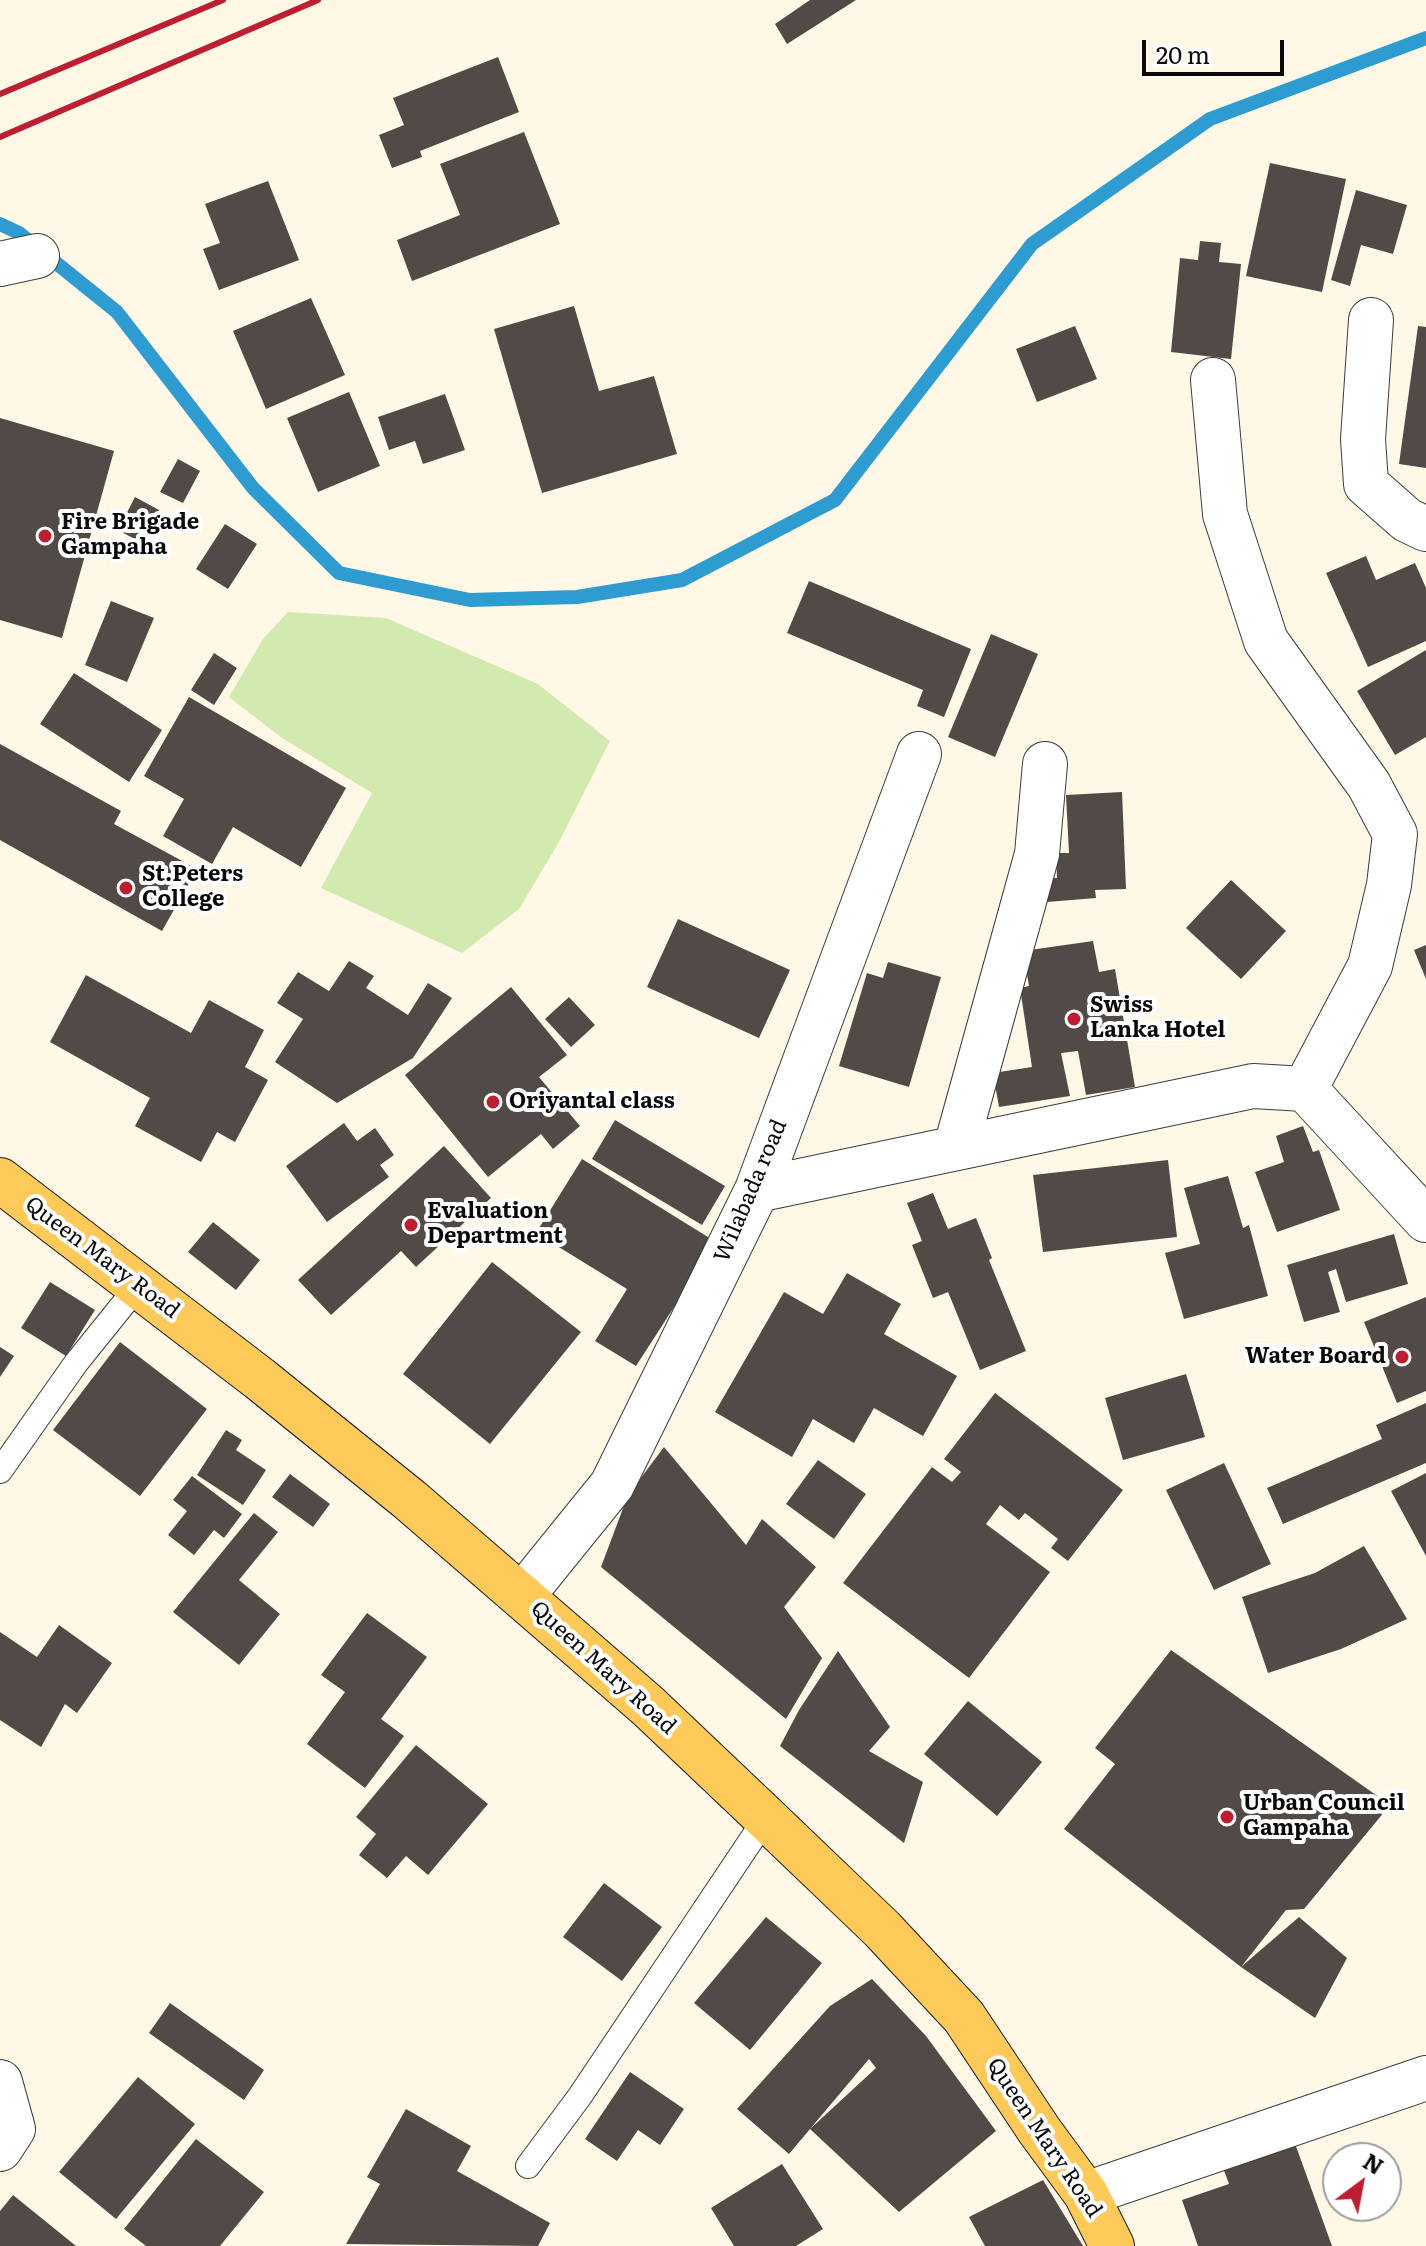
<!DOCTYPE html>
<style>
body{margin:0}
#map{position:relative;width:1426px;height:2246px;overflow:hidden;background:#fff8e6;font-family:Literata,serif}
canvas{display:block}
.north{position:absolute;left:1322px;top:2142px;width:80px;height:80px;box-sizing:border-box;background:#fff;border:2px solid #9d9d9d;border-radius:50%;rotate:32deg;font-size:22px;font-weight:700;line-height:32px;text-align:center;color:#090909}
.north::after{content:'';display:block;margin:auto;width:28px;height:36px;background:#bc1f31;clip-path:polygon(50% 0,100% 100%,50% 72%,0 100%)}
.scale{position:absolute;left:1142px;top:40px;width:142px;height:36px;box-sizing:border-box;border:4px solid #090909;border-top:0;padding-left:10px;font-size:24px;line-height:28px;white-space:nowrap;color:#090909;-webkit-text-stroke:6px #fff;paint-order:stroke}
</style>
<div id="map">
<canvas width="1426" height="2246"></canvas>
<div class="north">N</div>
<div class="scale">20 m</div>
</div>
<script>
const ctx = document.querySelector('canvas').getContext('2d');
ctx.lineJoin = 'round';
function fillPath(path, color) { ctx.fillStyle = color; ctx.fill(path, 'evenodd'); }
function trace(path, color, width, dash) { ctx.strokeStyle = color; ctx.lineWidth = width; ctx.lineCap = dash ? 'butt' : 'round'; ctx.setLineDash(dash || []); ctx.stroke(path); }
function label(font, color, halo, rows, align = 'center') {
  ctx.font = font + ' Literata,serif'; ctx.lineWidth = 8; ctx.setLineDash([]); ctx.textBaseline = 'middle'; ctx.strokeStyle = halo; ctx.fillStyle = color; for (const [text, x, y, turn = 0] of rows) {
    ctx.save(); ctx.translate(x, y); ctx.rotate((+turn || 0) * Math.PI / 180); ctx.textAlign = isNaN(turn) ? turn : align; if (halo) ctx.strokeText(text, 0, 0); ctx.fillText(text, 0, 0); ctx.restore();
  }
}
const green = new Path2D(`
 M288,612l98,6 152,66 72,57 -51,101 -40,67 -57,44 -141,-65 51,-95 -90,-55 -53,-41 34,-58z`);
const stream = new Path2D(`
 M0,224l19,9 98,79 136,176 86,85 131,27 107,-3 105,-17 153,-80 197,-256 178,-125 216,-81`);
const building = new Path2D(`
 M810,0h46l-69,44 -12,-20z
 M498,57l21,55 -99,39 2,6 -30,11 -13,-33 25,-10 -11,-27z
 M524,132l36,92 -148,57 -15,-41 63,-25 -20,-51z
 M1270,163l76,16 -24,113 -76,-16z
 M268,181l31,79 -80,30 -16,-41 17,-6 -15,-39z
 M1356,190l51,15 -14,49 -32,-9 -11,41 -19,-6z
 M1200,241l21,2 -2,19 22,2 -10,95 -60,-7 9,-94 18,2z
 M311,298l34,77 -79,34 -33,-78z
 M574,306l25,85 55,-15 23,78 -135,39 -48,-164z
 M1075,326l22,53 -60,23 -21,-53z
 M1418,326l8,1v141l-27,-4z
 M349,392l31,74 -62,26 -31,-74z
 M445,394l20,56 -42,14 -8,-23 -26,9 -11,-33z
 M0,418l114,33 -52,187 -62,-18z
 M178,459l22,12 -17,32 -23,-11z
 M135,497l24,13 -17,33 -24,-13z
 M225,524l32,20 -29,45 -32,-20z
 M1366,556l10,24 39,-17 11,25v53l-58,26 -42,-94z
 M809,581l162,68 -27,68 -27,-11 6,-16 -136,-57z
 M111,601l43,17 -27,64 -42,-17z
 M991,634l47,20 -43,103 -47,-20z
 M1426,650v87l-31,18 -38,-64z
 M214,653l23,15 -23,37 -23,-15z
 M74,673l88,57 -33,52 -89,-58z
 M189,697l157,91 -45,79 -68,-40 -21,37 -49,-28 21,-37 -40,-23z
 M0,744l121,67 -7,13 83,45 -35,62 -162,-91z
 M1122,792l4,97 -31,1 1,8 -49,4 -1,-24h11l-1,-25h13l-3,-58z
 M1231,880l55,51 -45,48 -55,-51z
 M678,919l112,51 -31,68 -112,-51z
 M1093,941l6,31 16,-3 20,118 -49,8 -8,-44 -17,2 9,43 -71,11 -6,-34 39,-6 -12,-79 9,-2 -6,-35z
 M1426,945v34l-12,-29z
 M349,961l25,15 -8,12 42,27 20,-32 24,15 -39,60 -76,45 -62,-41 28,-43 -26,-16 21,-31 31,19z
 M888,962l53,15 -32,110 -70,-21 28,-93 16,5z
 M86,975l105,58 18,-33 55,30 -19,37 23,13 -33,62 -18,-10 -16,30 -66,-36 15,-28 -100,-56z
 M511,987l56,68 -28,22 41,49 -27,23 -12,-15 -53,43 -83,-102z
 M569,997l26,28 -24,22 -26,-28z
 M615,1120l110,66 -23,39 -110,-66z
 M344,1123l13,18 18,-13 19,27 -14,10 9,12 -62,45 -41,-56z
 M1303,1126l10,26 6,-2 21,60 -63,22 -22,-60 29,-10 -8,-26z
 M444,1146l47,52 -75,69 -15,-16 -70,64 -33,-35z
 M582,1159l134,83 -80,124 -41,-25 32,-52 -91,-56z
 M1168,1160l9,77 -134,15 -10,-77z
 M1228,1176l15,52 6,-3 19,71 -84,23 -19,-66 35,-9 -16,-56z
 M933,1193l15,36 28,-11 16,40 -3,2 37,91 -46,19 -32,-78 -15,6 -21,-53 10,-4 -15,-38z
 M213,1222l47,38 -24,30 -48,-38z
 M1394,1234l14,50 -62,18 -10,-33 -8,3 12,40 -36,10 -17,-57z
 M492,1262l89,70 -91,112 -87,-70z
 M847,1273l54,31 -17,30 73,42 -34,60 -49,-28 -20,35 -41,-24 -21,38 -77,-45 69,-120 39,22z
 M50,1282l45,28 -29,46 -45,-28z
 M1426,1297v94l-29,12 -33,-81z
 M120,1342l87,67 -67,87 -87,-66z
 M0,1347l14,9 -14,21z
 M1186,1374l19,63 -82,23 -18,-62z
 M995,1393l128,97 -55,71 -17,-13 7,-9 -33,-26 -6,7 -19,-15 -14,19 64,48 -81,106 -126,-95 89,-116 20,15 9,-10 -17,-13z
 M1426,1403v60l-143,61 -16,-36 115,-49 -6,-14z
 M226,1430l16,10 -6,10 30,20 -23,35 -46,-30z
 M664,1447l82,98 16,-26 54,48 -32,40 38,51 -36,61 -185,-152 27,-72z
 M818,1460l48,34 -32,45 -48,-35z
 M1224,1463l47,101 -57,26 -48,-100z
 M1426,1473v83l-35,-65z
 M290,1474l40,30 -17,23 -41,-30z
 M192,1476l50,38 -18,24 -10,-8 -20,25 -26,-20 19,-24 -14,-11z
 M254,1513l24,19 -39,48 41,34 -41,51 -66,-53z
 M1364,1546l43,73 -66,30 -73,24 -26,-76 73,-24z
 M367,1613l60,44 -46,62 23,17 -39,52 -58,-44 38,-52 -24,-17z
 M59,1625l53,38 -35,50 -12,-9 -24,43 -41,-27v-88l37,25z
 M1171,1650l219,155 -86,104 -18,1 -45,57 58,-50 48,41 -32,60 -74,-51 -177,-138 51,-65 -20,-16z
 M838,1651l52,76 -21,24 54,31 -19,61 -124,-97 19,-36z
 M968,1701l74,61 -45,54 -73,-62z
 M416,1745l72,59 -60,71 -22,-19 -19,22 -28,-23 17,-21 -20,-17z
 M604,1883l58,44 -40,54 -59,-44z
 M766,1917l56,46 -72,87 -56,-47z
 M872,1979l54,57 70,95 -97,81 -89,-83 66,-61 -7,-9 -59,70 -21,25 -52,-45 93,-103z
 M170,2003l94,67 -20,30 -95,-67z
 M630,2072l54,37 -24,36 -22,-15 -21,31 -32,-22z
 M138,2077l57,47 -79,95 -57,-47z
 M406,2109l65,37 -14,25 93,52 -12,23 -192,-2 34,-60 -13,-7z
 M1293,2138l39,108h-134l-16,-46 47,-16 -8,-22z
 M196,2139l68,53 -44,54h-74l-22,-17z
 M782,2164l41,65 -27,17h-62l-23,-38z
 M1043,2180l40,66h-98l-16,-29z
 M13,2195l63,51h-76v-35z`);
const service = new Path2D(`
 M0,1471l76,-108 62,-77
 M528,2166l52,-70 186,-278`);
const minor = new Path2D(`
 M0,264l37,-8
 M1371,320l-8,119 3,45 41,36 19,9
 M1213,380l12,134 41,127 103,144 26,49 -6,51 -19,81 -65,123
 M956,1147l81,-293 8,-90
 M757,1190l496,-104 52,3 121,131
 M523,1595l89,-110 145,-295 162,-436
 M0,2082l13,47 -13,20
 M1086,2194l340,-116`);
const primary = new Path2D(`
 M0,1180l260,199 150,121 238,206 118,112 116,111 82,88 75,113 47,64 26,52`);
const rail = new Path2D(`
 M0,94l223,-94
 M0,137l318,-137`);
const markers = [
 [45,536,8,"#bc1f31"],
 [126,888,8,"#bc1f31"],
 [1074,1019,8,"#bc1f31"],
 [493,1102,8,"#bc1f31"],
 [411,1225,8,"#bc1f31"],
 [1402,1357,8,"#bc1f31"],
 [1227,1817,8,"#bc1f31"]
];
const poiNames = [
 ["Fire Brigade",61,523],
 ["Gampaha",61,548],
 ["St.Peters",142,875],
 ["College",142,900],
 ["Swiss",1090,1006],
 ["Lanka Hotel",1090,1031],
 ["Oriyantal class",509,1102],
 ["Evaluation",427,1212],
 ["Department",427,1237],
 ["Water Board",1386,1357,"right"],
 ["Urban Council",1243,1804],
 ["Gampaha",1243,1829]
];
const streetNames = [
 ["Wilabada road",751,1191,-67],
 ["Queen Mary Road",102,1258,37],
 ["Queen Mary Road",603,1668,42],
 ["Queen Mary Road",1044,2138,56]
];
fillPath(green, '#d2e9b0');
trace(stream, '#2e9bd1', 14);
fillPath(building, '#524a46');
trace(service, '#3c3c3c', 26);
trace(minor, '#3c3c3c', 46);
trace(primary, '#1a1a1a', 46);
trace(service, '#fff', 24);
trace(minor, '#fff', 44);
trace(primary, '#fdc958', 44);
trace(rail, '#bc1f31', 6);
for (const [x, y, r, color] of markers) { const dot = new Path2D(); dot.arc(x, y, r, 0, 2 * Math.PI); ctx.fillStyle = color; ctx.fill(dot); trace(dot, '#fff', 3); }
label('bold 22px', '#090909', '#fff', poiNames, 'left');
label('22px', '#090909', '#fff', streetNames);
</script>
